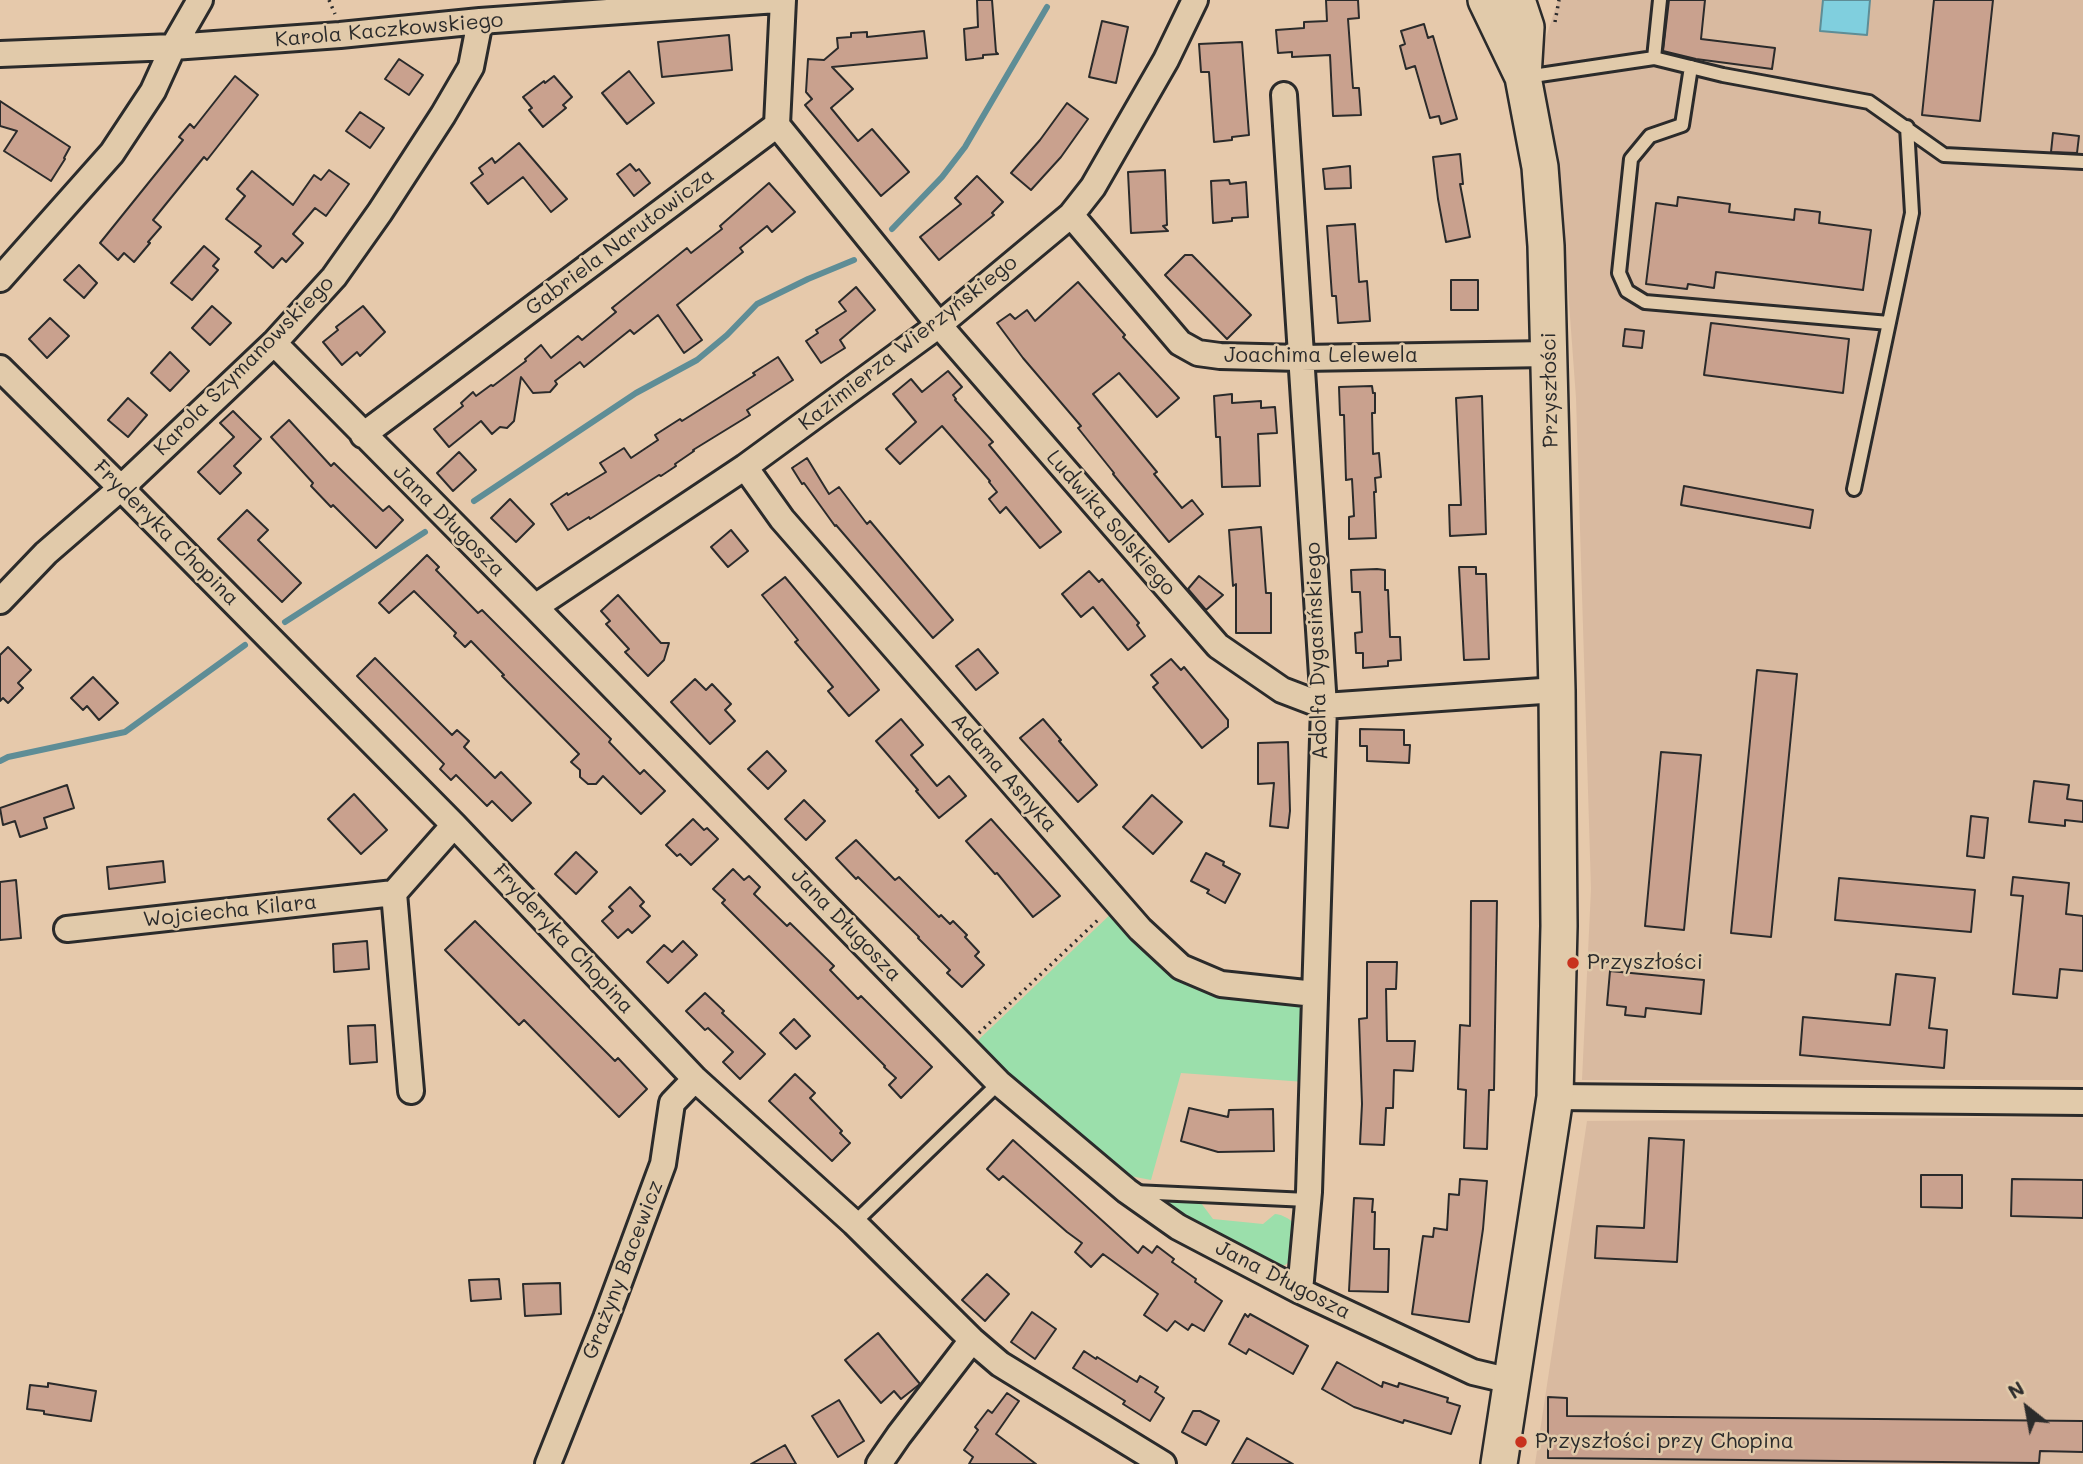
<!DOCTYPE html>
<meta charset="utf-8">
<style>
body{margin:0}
#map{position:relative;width:2083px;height:1464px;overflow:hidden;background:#e6c9ab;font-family:Mali,sans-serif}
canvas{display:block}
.north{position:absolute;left:1992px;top:1373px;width:70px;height:70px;-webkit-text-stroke:5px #e1caaa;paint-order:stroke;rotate:329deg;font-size:19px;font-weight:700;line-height:28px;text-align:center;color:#2b2b2b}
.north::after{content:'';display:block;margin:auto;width:24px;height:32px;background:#2b2b2b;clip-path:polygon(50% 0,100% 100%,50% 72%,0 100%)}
</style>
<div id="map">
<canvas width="2083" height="1464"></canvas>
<div class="north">N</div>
</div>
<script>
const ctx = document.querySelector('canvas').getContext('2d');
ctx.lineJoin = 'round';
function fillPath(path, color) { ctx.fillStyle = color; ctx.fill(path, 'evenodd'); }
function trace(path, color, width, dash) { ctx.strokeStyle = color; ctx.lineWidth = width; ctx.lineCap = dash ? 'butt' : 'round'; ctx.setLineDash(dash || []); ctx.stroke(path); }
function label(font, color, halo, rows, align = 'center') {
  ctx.font = font + ' Mali,sans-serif'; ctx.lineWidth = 5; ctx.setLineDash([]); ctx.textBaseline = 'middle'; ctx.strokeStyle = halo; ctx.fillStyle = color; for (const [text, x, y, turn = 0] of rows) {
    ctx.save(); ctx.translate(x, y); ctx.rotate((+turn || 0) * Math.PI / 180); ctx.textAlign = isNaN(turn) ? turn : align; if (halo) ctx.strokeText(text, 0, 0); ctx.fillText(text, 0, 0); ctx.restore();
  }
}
const built = new Path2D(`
 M1558,0h525v1080h-501l9,-191 -15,-491 -18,-245 -15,-51 -1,-52z
 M2083,1117v347h-548l52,-343z`);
const green = new Path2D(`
 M1115,910l60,63 129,16 1,93 -124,-9 -30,107 -36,-7 -141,-129z
 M1161,1199h37l15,20 50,5 12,-10c11,1 24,10 26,22 0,5 -3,13 -3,19l-13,10 -15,3z`);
const water = new Path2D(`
 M1823,0h47l-3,35 -47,-4z`);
const stream = new Path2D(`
 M892,229l50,-52 23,-30 82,-140
 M474,501l162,-108 61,-33 30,-25 30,-31 51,-25 46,-19
 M285,622l140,-90
 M0,761l8,-4 117,-25 120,-87`);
const building = new Path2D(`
 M977,0h15l4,52 2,2 -15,1v3l-17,2 -2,-31 14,-2z
 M1326,0h32l1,18 -11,1 5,69h6l2,27 -28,1 -3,-61 -38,2v-5l-14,1 -2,-23 28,-2v-6l23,-1z
 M1669,0h36l-4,39 74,9 -3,21 -76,-10 -33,-8z
 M1934,0h59l-13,121 -58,-6z
 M1102,21l26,6 -12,56 -27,-6z
 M1424,24l4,14 5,-2 24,83 -16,5 -2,-8 -9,2 -15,-52 -9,3 -6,-23 5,-2 -4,-13z
 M924,31l3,27 -95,9 21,22 -22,19 27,33 14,-12 37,43 -28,24 -76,-91 7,-6 -6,-7 2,-33 16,1 14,-12 -1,-10 14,-1v-4l16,-1v5z
 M729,35l3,35 -70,7 -4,-35z
 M1242,42l7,93 -17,2v3l-18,2 -5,-70h-8l-2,-28z
 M399,59l24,16 -14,20 -24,-16z
 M629,71l25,32 -27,21 -25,-31z
 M235,76l23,19 -51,65 -3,-3 -51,63 8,7 -13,15 2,1 -16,19 -10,-9 -6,7 -18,-17 83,-103 -4,-3 11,-13 4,4z
 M554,76l18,21 -9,8 3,3 -23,19 -14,-17 3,-2 -9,-11 21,-16 1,2z
 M0,101l70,46 -6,11 1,1 -14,22 -47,-30 13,-20 -17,-5z
 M1067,103l21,16 -27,38 -30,33 -20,-17 29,-33z
 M360,112l24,16 -14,20 -24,-17z
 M2053,133l26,3 -2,17 -26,-1z
 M519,143l48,56 -16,13 -28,-35 -35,27 -17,-21 12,-9 -4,-6 13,-10 3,5z
 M1460,154l3,30h-3l10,53 -24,5 -8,-43 -5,-42z
 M630,164l6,7 3,-2 11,14 -16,13 -17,-22z
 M1350,166l1,22 -26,1 -2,-20z
 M329,170l20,14 -23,32 -11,-8 -22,26 10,9 -17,19 -4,-4 -9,10 -18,-16 6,-6 -35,-27 19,-23 -8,-7 15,-18 41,34 21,-30 7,5z
 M1165,170l2,55 -4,1 5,5 -37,2 -3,-61z
 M977,176l26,26 -11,11 2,2 -55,45 -19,-23 41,-33 -6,-6z
 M1229,180l1,4 16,-2 2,35 -16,1v3l-19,2 -2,-42z
 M769,183l26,29 -23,20 -5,-6 -27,22 3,4 -66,53 25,35 -18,13 -26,-38 -24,19 -4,-4 -46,37 -4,-5 -25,19 2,3 -7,8 -17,1 -12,-16 -7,44 -7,7 -7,-1 -8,7 -11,-13 -32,26 -15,-18 29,-23 -2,-3 12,-11 3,4 15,-11 2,1 33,-25 -1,-2 16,-14 10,13 27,-22 4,4 34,-28 -4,-4 75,-60 4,5 31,-24 -2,-3z
 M1678,197l52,7 -1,8 65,8 1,-11 25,3 -1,11 52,7 -8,60 -147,-18 -2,16 -26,-4 -1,5 -41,-5 10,-81 21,3z
 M1355,224l4,58 8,-1 3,40 -32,2 -2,-27h-4l-5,-70z
 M204,246l15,13 -6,7 5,4 -26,30 -21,-17z
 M1185,255h7l59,60 -24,24 -62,-64z
 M79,265l18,18 -13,15 -20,-18z
 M1451,280h27v30h-27z
 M1078,282l47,53 -2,2 56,61 -22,19 -38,-44 -26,21 64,78 -3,2 28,34 10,-8 11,14 -34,28 -56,-68 1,-1 -36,-45 3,-2 -58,-68 -26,-35 13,-9 5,5 12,-9 8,11z
 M856,287l19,23 -35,30 5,8 -24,15 -15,-22 12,-8 -2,-3 30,-19 -7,-9z
 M212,306l19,17 -21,22 -18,-17z
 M363,306l22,26 -25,24 -3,-4 -15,13 -19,-23 15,-12 -2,-3z
 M50,318l19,18 -22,22 -18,-19z
 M1711,323l138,16 -6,54 -139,-18z
 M1625,329l19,2 -2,17 -19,-2z
 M170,352l19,19 -19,20 -19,-18z
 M778,357l15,23 -46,30 3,5 -57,35 1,1 -19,13 1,2 -15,10 -2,-1 -69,44 -1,-2 -21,13 -17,-26 16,-11 1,2 38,-23 -6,-9 24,-15 7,10 27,-18 -3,-5 25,-16 2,2 73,-46 -2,-2z
 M948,371l14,16 -9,8 3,4 -1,1 38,42 -4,3 72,87 -21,16 -34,-41 -6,6 -11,-14 8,-7 -8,-10 1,-1 -48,-55 -42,38 -14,-15 30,-27 -23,-28 18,-15 11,13z
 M1372,386l1,7h2v20h-3l1,41 6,-1 2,24 -6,1 1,14h-2l2,46 -27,1v-22l5,-1 -2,-37 -6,1 -2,-65h-4l-1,-28z
 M1232,394v9l29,-2v7l14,-1 2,26 -19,1 2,52 -38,1 -2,-50h-4l-2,-41z
 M1482,396l4,138 -36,2 -1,-31h12l-5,-107z
 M128,398l19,17 -19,22 -20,-17z
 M233,411l28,28 -27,27 7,7 -21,21 -22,-22 36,-35 -14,-14z
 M289,420l42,46 3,-3 49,48 6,-5 14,14 -27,28 -43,-43 -2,2 -20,-21 2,-3 -42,-46z
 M459,452l17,18 -23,21 -16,-18z
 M807,458l22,36 10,-7 28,37 3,-3 83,99 -20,18 -97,-113 -1,1 -31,-43 -2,1 -10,-16z
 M1684,486l129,24 -3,18 -129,-23z
 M510,499l24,25 -18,18 -25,-24z
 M247,510l21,20 -10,10 43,43 -19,19 -64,-63z
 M1261,527l5,66h5v40h-35v-49l-3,2 -4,-56z
 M731,530l17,21 -20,16 -17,-20z
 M427,555l12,12 -3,3 42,43 4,-3 129,129 -2,3 31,32 4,-4 21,21 -24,23 -38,-38 -7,8h-8l-8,-7v-7l-9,-8 8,-8 -77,-78 2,-1 -33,-34 -6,6 -11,-11 2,-3 -42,-42 -25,22 -10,-10z
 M1459,567h17v7h10l3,85 -25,1z
 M1377,569l8,1v20h3l2,47h10l1,23 -13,1v5l-25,2v-15h-7l-1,-20 7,-1 -2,-40h-8l-1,-22z
 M1089,571l10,11 3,-3 37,44 -2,2 8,11 -17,14 -35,-43 -12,10 -19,-23z
 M1199,576l24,19 -17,15 -18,-21z
 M785,577l94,113 -30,26 -21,-25 5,-4 -38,-45 3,-2 -36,-45z
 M618,595l43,48h8l-5,17 -16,16 -23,-24 4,-3 -23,-25 4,-3 -9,-10z
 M8,647l23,23 -13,13 5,5 -15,15 -5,-5 -3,3v-46z
 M978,649l20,24 -22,17 -20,-24z
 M375,658l77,77 5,-5 12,11 -5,6 31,31 6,-6 30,31 -19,18 -20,-20 -5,5 -31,-31 -5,5 -11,-11 4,-5 -87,-88z
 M1171,659l10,11 3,-3 44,53v7l-26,21 -49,-61 5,-4 -7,-8z
 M1757,670l40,4 -26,263 -40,-4z
 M93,677l25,26 -19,17 -12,-14 -4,4 -12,-12z
 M695,679l11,11 6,-6 19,20 -6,6 10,11 -25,23 -39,-42z
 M901,719l22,26 -12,10 26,31 12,-10 17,20 -27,22 -23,-27 2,-1 -42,-49z
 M1043,719l18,21 -2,1 38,44 -19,17 -58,-64z
 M1360,729l44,1v15h6l-1,18 -42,-2v-15h-7z
 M1288,742l2,69 -2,17 -18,-2 4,-43 -16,1v-41z
 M767,751l19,20 -18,18 -20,-20z
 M1661,752l40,3 -17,175 -39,-4z
 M2034,781l35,4 -2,14 16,2v21l-18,-2v6l-36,-4z
 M67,785l7,23 -30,10 3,10 -27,9 -5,-16 -12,4 -3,-17z
 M354,794l33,36 -26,24 -33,-35z
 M1152,795l30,27 -29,32 -30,-27z
 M804,800l21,21 -19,19 -21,-21z
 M1971,816l17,2 -4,40 -17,-2z
 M693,819l11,11 3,-2 11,11 -27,26 -11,-11 -3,2 -11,-11z
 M991,819l69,77 -27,21 -36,-44 -2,1 -29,-33z
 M856,840l39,40 4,-3 40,40 2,-2 9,9 3,-3 14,14 -2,2 14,15 -4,4 9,9 -22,22 -15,-14 3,-3 -32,-32 1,-1 -61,-60 -2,2 -20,-21z
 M576,852l21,20 -21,22 -21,-20z
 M1206,853l18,9 -1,3 17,9 -15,29 -18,-10 2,-3 -18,-9z
 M163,861l2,21 -56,7 -2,-22z
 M733,869l11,11 5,-4 11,11 -6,7 33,32 3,-3 44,43 -4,4 28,29 3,-3 71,71 -31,31 -12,-13 7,-7 -12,-11 1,-1 -163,-163 3,-3 -12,-11z
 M2013,877l56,6 -3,31 17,2v55l-23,-2 -3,29 -44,-4 10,-98 -12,-1z
 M1839,878l136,12 -4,42 -136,-12z
 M16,880l5,58 -21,2v-58z
 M630,887l14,15 -4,4 10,10 -18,17 -4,-4 -10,9 -16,-17 11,-10 -4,-4z
 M1471,901h26l-3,189h-5l-2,59 -23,-1 2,-58 -8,-1 2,-64 10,1z
 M475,921l140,140 3,-3 29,31 -28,28 -95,-97 -5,5 -74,-75z
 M367,941l2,28 -35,3 -1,-28z
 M683,941l14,14 -29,28 -21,-21 17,-17 8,7z
 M1367,962h30l-1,27h-10l1,52h28l-2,30 -19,-1 -1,38h-7l-2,37 -24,-1 2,-40 -3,-85 8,-1z
 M1610,971l94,9 -3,34 -55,-6 -1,9 -20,-2 1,-8 -19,-2z
 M1896,974l39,4 -6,50 18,2 -3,38 -144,-13 3,-38 87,8z
 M705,993l19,18 -2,2 43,41 -25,25 -17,-17 10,-10 -25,-24 -3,2 -19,-19z
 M794,1019l16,17 -14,13 -16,-16z
 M375,1025l2,37 -27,2 -2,-38z
 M795,1074l20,19 -5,5 32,33 -2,2 10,10 -18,18 -63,-60z
 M1189,1108l39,9 1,-7 44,-1 1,42 -56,1 -37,-11z
 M1649,1138l35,2 -7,122 -82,-4 2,-32 47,2z
 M1013,1140l125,113 5,-7 9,7 5,-7 17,13 -2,3 24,17 -1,3 27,19 -18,30 -12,-7 -4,6 -13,-9 -8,10 -23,-16 14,-21 -55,-40 -12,13 -16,-15 7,-9 -15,-11 -64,-56 -4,4 -12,-11z
 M1921,1175h41v33l-41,-1z
 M1460,1179l27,2 -4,48 -14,93 -57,-8 11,-78 10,1 1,-9 13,2 2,-36 10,1z
 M2012,1179l71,1v38l-72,-2z
 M1354,1198l19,1 -1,13h3l-1,37h15l-1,43 -39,-1z
 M987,1274l22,20 -24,27 -23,-21z
 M499,1279l2,20 -30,2 -2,-21z
 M560,1283l1,31 -36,2 -2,-32z
 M1032,1312l24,17 -21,30 -24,-17z
 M1245,1314l3,3 2,-3 58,32 -15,28 -44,-25 -3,5 -17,-10z
 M878,1333l42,51 -19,15 -7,-8 -13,12 -36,-43z
 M1084,1351l12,8 1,-2 40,25 3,-6 18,11 -3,5 9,6 -14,23 -27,-17 2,-3 -52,-33z
 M1337,1362l45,25 1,-5 15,5 1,-4 49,15 -1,4 13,4 -9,28 -47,-14 -1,3 -49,-16 -32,-18z
 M48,1383l48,8 -5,30 -47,-7v-3l-17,-2 3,-24 18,2z
 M1007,1393l12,8 -23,33 40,30h-67l4,-7 -9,-7 14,-20 -3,-3 13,-17 4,3z
 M1548,1397l19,1v18l516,5v31l-43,-1 -1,12 -491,-5z
 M839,1400l25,41 -26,16 -26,-41z
 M1193,1411h7l19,10 -13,24 -24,-13z
 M1247,1438l46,26h-61z
 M785,1445l11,19h-45z`);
const path = new Path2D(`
 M329,0l6,14
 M1555,22l4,-22
 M979,1033l121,-115`);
const lane = new Path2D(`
 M1660,0l-6,58 69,17 146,27 75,53 139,7
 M1691,67l-9,58 -32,11 -19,23 -12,114 8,18 18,11 244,21
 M1526,77l128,-19
 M1854,489l58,-276 -5,-86
 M1134,1192l174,8
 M854,1223l145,-140`);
const street = new Path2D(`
 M0,54l173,-7 167,-12 140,-14 297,-21
 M1284,95l40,611 -15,486 -9,99
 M777,125l162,200 279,321 64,44 42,16 233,-16
 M1071,215l109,128 18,10 22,3 81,2 248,-4
 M0,279l112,-126 41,-62 20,-44 27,-47
 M274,343l261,264 464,476 128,108 51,36 122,64 173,81 38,9
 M0,368l121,120 333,337 241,254 159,144 118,117 28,24 163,100
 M363,435l414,-310 6,-125
 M745,467l37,52 358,410 41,38 40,17 94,10
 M0,601l46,-48 75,-65 153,-145 60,-66 46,-65 63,-97 28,-48 9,-46
 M535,607l210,-140 194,-142 132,-110 22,-28 73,-127 29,-60
 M394,893l60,-68
 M67,929l327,-36 17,198
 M1555,1097l528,5
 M548,1464l58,-146 57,-154 9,-61 23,-24
 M879,1464l20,-29 73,-95`);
const secondary = new Path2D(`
 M1486,0l37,77
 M1499,1464l56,-367 4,-171 -2,-236 -11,-444 -6,-79 -17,-90 3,-50 -9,-27`);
const markers = [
 [1573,963,7,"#c8321e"],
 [1521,1442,7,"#c8321e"]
];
const streetNames = [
 ["Karola Kaczkowskiego",389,30,-5],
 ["Gabriela Narutowicza",620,242,-37],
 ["Kazimierza Wierzyńskiego",908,343,-38],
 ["Joachima Lelewela",1321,356],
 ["Karola Szymanowskiego",244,366,-45],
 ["Przyszłości",1550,390,-91],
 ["Jana Długosza",449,521,45],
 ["Ludwika Solskiego",1111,523,49],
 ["Fryderyka Chopina",166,533,45],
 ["Adolfa Dygasińskiego",1317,651,-92],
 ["Adama Asnyka",1004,773,49],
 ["Wojciecha Kilara",230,911,-6],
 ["Jana Długosza",846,925,46],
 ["Fryderyka Chopina",563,939,47],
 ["Grażyny Bacewicz",623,1270,-69],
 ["Jana Długosza",1283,1280,27]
];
const poiNames = [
 ["Przyszłości",1587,963],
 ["Przyszłości przy Chopina",1535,1442]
];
fillPath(built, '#d9baa0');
fillPath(green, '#9bdfab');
fillPath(water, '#80cfde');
trace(water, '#5e8d96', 2);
trace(stream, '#5e8d96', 6);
fillPath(building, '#c9a18e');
trace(building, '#2b2b2b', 2);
trace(lane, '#2b2b2b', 18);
trace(street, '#2b2b2b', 30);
trace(secondary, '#2b2b2b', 40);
trace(path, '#2b2b2b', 3.5, [2, 5]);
trace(lane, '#e1caaa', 12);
trace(street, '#e1caaa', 24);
trace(secondary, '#e1caaa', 35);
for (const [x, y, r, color] of markers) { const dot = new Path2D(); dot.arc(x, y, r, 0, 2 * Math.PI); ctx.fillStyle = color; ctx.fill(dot); trace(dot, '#e1caaa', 2.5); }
label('21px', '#2b2b2b', '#e1caaa', streetNames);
label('21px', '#2b2b2b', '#e1caaa', poiNames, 'left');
</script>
